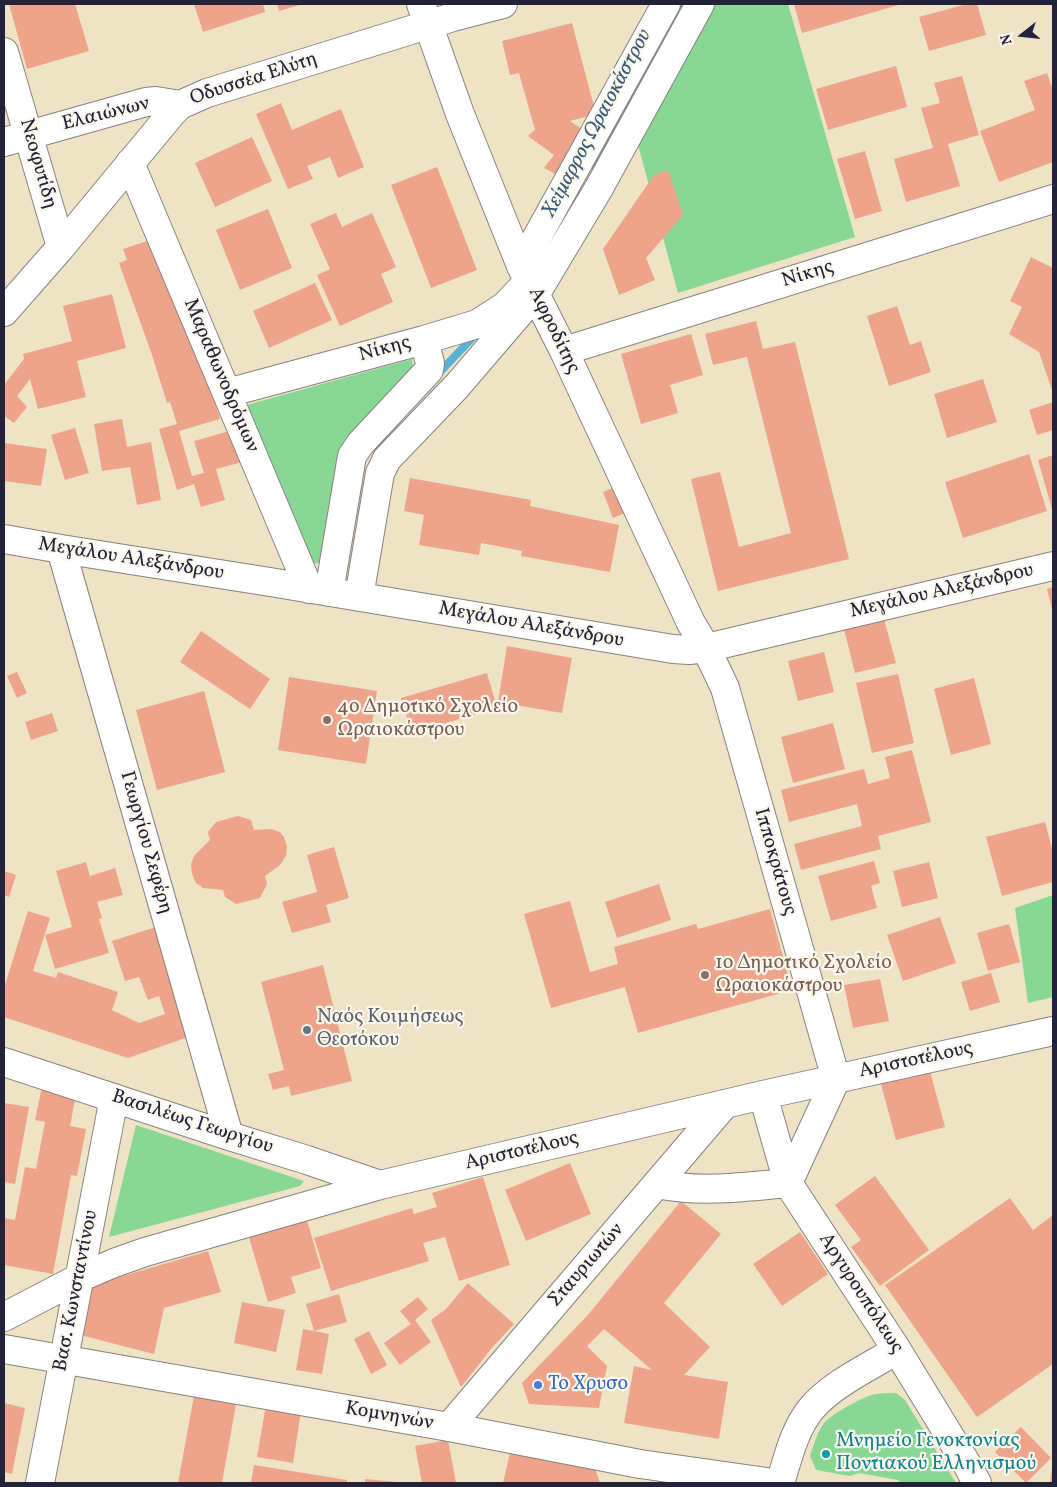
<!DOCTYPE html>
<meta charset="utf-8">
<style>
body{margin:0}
#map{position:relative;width:1057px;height:1487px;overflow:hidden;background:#eee3c4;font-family:Vollkorn,serif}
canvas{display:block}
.frame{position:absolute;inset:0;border:5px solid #22223b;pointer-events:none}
.north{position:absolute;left:997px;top:10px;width:50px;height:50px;-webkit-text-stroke:4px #fbf7ec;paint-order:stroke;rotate:254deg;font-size:14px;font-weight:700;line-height:20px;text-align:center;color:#22223b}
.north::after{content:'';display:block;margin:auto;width:18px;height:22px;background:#22223b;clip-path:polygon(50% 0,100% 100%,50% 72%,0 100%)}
</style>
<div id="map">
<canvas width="1057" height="1487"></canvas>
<div class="frame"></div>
<div class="north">N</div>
</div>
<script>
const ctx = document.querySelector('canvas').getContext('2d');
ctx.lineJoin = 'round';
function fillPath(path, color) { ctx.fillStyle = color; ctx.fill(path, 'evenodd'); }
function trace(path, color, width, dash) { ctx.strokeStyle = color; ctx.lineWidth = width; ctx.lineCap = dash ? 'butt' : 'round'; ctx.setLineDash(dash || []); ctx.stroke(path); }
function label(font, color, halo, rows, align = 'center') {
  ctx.font = font + ' Vollkorn,serif'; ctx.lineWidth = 4.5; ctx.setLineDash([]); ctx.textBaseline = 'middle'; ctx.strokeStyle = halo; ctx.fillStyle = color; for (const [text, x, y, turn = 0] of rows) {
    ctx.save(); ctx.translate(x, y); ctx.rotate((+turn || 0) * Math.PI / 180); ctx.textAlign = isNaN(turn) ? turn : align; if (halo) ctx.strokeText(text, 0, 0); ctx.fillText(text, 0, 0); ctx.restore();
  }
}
const green = new Path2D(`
 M710,4h78l67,233 -177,56 -41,-152z
 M412,359l1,10 -70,80 -21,113 -11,2 -68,-158z
 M1053,895v102l-25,6 -13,-95z
 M136,1125l168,56 -4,5 -191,51z
 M896,1393l9,7 51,83h-54l-4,-3 -39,-7 -9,3 -34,-6 -6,-14c4,-11 7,-24 14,-33 9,-10 40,-27 52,-29 6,-1 13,-1 20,-1z`);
const stream = new Path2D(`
 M595,167l88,-163
 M437,375l39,-41`);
const building = new Path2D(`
 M9,4h66l14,47 -62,18z
 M194,4h69l2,8 -62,20z
 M277,4h26l-24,7z
 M794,4h108l-100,29z
 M967,4h10l9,31 -57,16 -10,-34z
 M572,23l24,91 -26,7 19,13 -28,43 -17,-9 10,-13 -26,-19 7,-6 -16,-57 -9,2 -8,-34z
 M896,66l11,41 -79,23 -12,-41z
 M1047,73l6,17v72l-54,20 -19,-51 55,-21 -11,-29z
 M962,76l17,59 -31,9 12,42 -54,16 -12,-43 39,-11 -12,-40 19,-5 -6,-20z
 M281,103l11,27 49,-21 23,58 -26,11 -8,-21 -23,9 6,13 -25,10 -32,-75z
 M252,137l20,44 -57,26 -20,-44z
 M865,151l17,60 -27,8 -18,-60z
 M437,167l40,103 -46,18 -40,-103z
 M668,170l15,45 -37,43 9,22 -36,15 -16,-46 51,-74z
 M268,209l24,59 -52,22 -24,-60z
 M336,213l6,14 30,-14 24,54 -15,7 12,28 -53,24 -23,-51 13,-6 -20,-45z
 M147,241l6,15 10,-4 48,138 9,29 -41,12 13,45 12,-3 -10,-32 43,-12 9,32 -30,8 9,31 -24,7 -7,-23 -17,6 -18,-61 18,-5 -7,-22 -3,1 -15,-48 -33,-92 8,-3 -4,-11z
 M1031,257l22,11v51l-1,3 1,1v70l-14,-41 -30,-18 13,-27 -12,-6z
 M315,283l17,37 -63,28 -16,-37z
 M112,294l14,54 -49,13 9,36 -48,12 -8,-30 -13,17 10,11 -13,16 -10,-7v-31l20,-26 -1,-5 49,-13 -9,-35z
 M897,306l13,39 11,-4 10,31 -42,14 -22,-70z
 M756,321l7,28 32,-7 54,217 -131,32 -27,-112 29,-7 19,75 52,-14 -44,-176 -34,8 -8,-31z
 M691,334l12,41 -33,10 8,28 -37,11 -20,-70z
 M983,379l14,43 -50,16 -13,-44z
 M1053,402v28l-16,5 -8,-25z
 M122,419l5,28 24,-5 10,58 -24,5 -7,-38 -28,4 -8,-47z
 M75,428l14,45 -24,7 -14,-45z
 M4,443l43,6 -6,37 -37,-5z
 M1029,454l18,57 -84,27 -18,-56z
 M1053,455v58l-15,-53z
 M410,478l121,22 -1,6 89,19 -9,47 -89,-16 1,-5 -41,-8 -2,12 -60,-10 5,-30 -20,-4z
 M617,486l10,26 -14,6 -10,-26z
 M1053,587v26l-6,-24z
 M884,619l12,44 -41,10 -11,-44z
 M201,631l69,48 -20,30 -70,-47z
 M507,646l65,12 -10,55 -64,-11z
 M824,652l10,40 -36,9 -10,-40z
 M17,672l10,21 -10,5 -10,-22z
 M487,673l10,35 -85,25 -11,-35z
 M898,674l16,69 -42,10 -16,-70z
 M289,677l88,14 -11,73 -88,-14z
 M974,678l17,66 -40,11 -17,-66z
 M204,691l21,81 -68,18 -21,-80z
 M52,713l6,18 -27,9 -6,-18z
 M833,723l12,46 -52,14 -12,-46z
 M912,750l19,72 -53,14 3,13 -80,21 -7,-26 68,-18 -5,-22 -68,18 -8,-32 83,-21 4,15 22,-6 -5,-21z
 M238,816l13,4 3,10 17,-1 9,3 4,5 3,10 -1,9 -6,9 -15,11 2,8 -7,14 -24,6 -11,-7 -2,-7 -20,-2 -7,-5 -4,-9 -1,-10 3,-8 16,-16 -2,-8 8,-10z
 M1045,822l8,30v30l-51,14 -16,-59z
 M334,847l15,51 -23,7 5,17 -39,11 -10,-31 35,-10 -10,-37z
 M874,861l6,22 -9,3 6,22 -46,13 -13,-45z
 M86,862l4,14 25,-8 8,27 -26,7 5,16 -3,1 10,34 -54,16 -10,-34 27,-8 -16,-56z
 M929,862l9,36 -36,9 -9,-36z
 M4,871l12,4 -7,22 -5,-2z
 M659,884l12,36 -54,18 -12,-36z
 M570,901l20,71 28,-8 -4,-17 82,-23 2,5 72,-20 22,81 -154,43 -13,-46 -74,21 -27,-94z
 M28,911l22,7 -17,53 23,7 2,-6 60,20 -6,18 27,13 26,-9 -6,-18 -11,4 -9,-23 -14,4 -13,-40 50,-16 32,110 -66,23 -124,-41v-29z
 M940,917l16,46 -53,18 -16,-46z
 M1009,924l11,38 -32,9 -11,-38z
 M323,965l29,116 -61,15 -2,-10 -16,4 -5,-16 16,-4 -23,-88z
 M991,973l9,29 -30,9 -9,-29z
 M880,979l9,42 -36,7 -9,-43z
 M927,1060l18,67 -49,13 -18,-67z
 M43,1082l34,7 -7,37 16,3 -9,47 -6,-1 -18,99 -49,-9v-47l11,2 10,-53 11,2 9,-47 -10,-2z
 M4,1103l25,4 -14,77 -11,-2z
 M570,1163l21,51 -65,27 -21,-51z
 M875,1176l54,74 -49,36 -29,-39 10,-7 -26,-35z
 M483,1177l27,88 -51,16 -14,-44 -22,6 6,18 -98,30 -17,-53 98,-30 2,6 23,-7 -5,-14z
 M1010,1198l23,32 20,-15v149l-76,53 -92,-132z
 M681,1201l40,33 -57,69 46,44 -26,28 44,7 -9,57 -95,-16 10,-57 18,4 -48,-41 -17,17 20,20 -8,42 -70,-4 -7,-21 65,-67z
 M306,1217l15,51 -30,9 5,16 -28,9 -20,-68z
 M800,1232l28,42 -46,32 -29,-42z
 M208,1251l13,41 -57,16 -10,46 -74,-19 14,-53 5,1z
 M468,1283l46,41 -23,25 -30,38 -30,-67 15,-11z
 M339,1294l8,28 -33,9 15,3 -7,40 -26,-4 7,-41 11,2 -8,-27z
 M418,1297l10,12 -13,11 16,22 -31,23 -16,-22 27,-19 -11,-13z
 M242,1302l43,8 -9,42 -42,-9z
 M369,1331l18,34 -16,9 -17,-35z
 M194,1396l42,8 -14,79h-44z
 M267,1399l35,6 -9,58 -36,-6z
 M4,1403l21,5 -13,66 -8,-2z
 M1021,1427l30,31 -25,25 -31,-31z
 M448,1440l8,43h-34l-7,-37z
 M511,1448l82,14 7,21h-97z
 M254,1465l93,15v3h-96z
 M1052,1468l1,15h-3z
 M365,1479l32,3v1h-32z`);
const minor = new Path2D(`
 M421,4l39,110 61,152 43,85 127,272 15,25 19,40 111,391
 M4,52l57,195
 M4,142l142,-40 10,-1 24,4
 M130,163l179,426
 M521,266l145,-262
 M4,312l57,-65 111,-134 8,-8 27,-12 246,-76 50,-13
 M564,351l489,-152
 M227,393l197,-53 53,-16 28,-18 18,-19
 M4,539l57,10 209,33 403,67 16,1 17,-2 347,-82
 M61,549l168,587
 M329,592l23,-136 8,-12 69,-74 1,-7 -6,-23
 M359,597l21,-124 7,-14 70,-73 78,-91 64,-107 101,-184
 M4,1062l225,74 78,24 73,25
 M763,1095l25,88 109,167 71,116 9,17
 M657,1184c44,9 87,3 131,-1l48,-104
 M4,1317l75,-39 35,-15 31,-11 235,-67 383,-90 290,-64
 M4,1349l445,78 191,37 134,19
 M449,1427l276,-323
 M40,1483l74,-385
 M780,1483c8,-25 14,-53 31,-74 21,-25 58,-42 86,-59`);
const markers = [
 [327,720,5,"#8d6e63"],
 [705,975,5,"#8d6e63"],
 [307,1030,5,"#6b7280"],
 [538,1385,5,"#3f7fe0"],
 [826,1454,5,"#0f9aa8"]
];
const streetNames = [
 ["Οδυσσέα Ελύτη",254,80,-18],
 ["Ελαιώνων",106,115,-14],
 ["Νεοφυτίδη",37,164,74],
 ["Νίκης",808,275,-17],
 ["Αφροδίτης",553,331,64],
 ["Νίκης",385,350,-15],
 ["Μαραθωνοδρόμων",220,376,67],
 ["Μεγάλου Αλεξάνδρου",131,560,9],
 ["Μεγάλου Αλεξάνδρου",942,592,-13],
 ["Μεγάλου Αλεξάνδρου",531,626,10],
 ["Γεωργίου Σεφέρη",145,843,74],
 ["Ιπποκράτους",774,862,74],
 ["Αριστοτέλους",916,1061,-12],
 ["Βασιλέως Γεωργίου",192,1123,18],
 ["Αριστοτέλους",522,1152,-13],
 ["Σταυριωτών",587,1266,-49],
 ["Βασ. Κωνσταντίνου",77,1291,-79],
 ["Αργυρουπόλεως",860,1294,57],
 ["Κομνηνών",389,1417,10]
];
const educationNames = [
 ["4ο Δημοτικό Σχολείο",337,708],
 ["Ωραιοκάστρου",337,731],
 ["1ο Δημοτικό Σχολείο",715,964],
 ["Ωραιοκάστρου",715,987]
];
const worshipNames = [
 ["Ναός Κοιμήσεως",317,1018],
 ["Θεοτόκου",317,1041]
];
const shopNames = [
 ["Το Χρυσο",548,1385]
];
const cultureNames = [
 ["Μνημείο Γενοκτονίας",836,1442],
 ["Ποντιακού Ελληνισμού",836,1465]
];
const waterNames = [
 ["Χείμαρρος Ωραιοκάστρου",598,124,-62]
];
fillPath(green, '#89d795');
trace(stream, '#58b1d6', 8);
fillPath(building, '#eda48b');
trace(minor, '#888280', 30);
trace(minor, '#fff', 28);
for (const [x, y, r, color] of markers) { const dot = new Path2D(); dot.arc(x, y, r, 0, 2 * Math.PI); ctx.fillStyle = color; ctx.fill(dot); trace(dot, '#fbf7ec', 2); }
label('20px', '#22223b', '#fbf7ec', streetNames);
label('20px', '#785e54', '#fbf7ec', educationNames, 'left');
label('20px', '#5b616d', '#fbf7ec', worshipNames, 'left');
label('20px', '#366cbe', '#fbf7ec', shopNames, 'left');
label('20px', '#0d838f', '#fbf7ec', cultureNames, 'left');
label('italic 21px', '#385b79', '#fbf7ec', waterNames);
</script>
